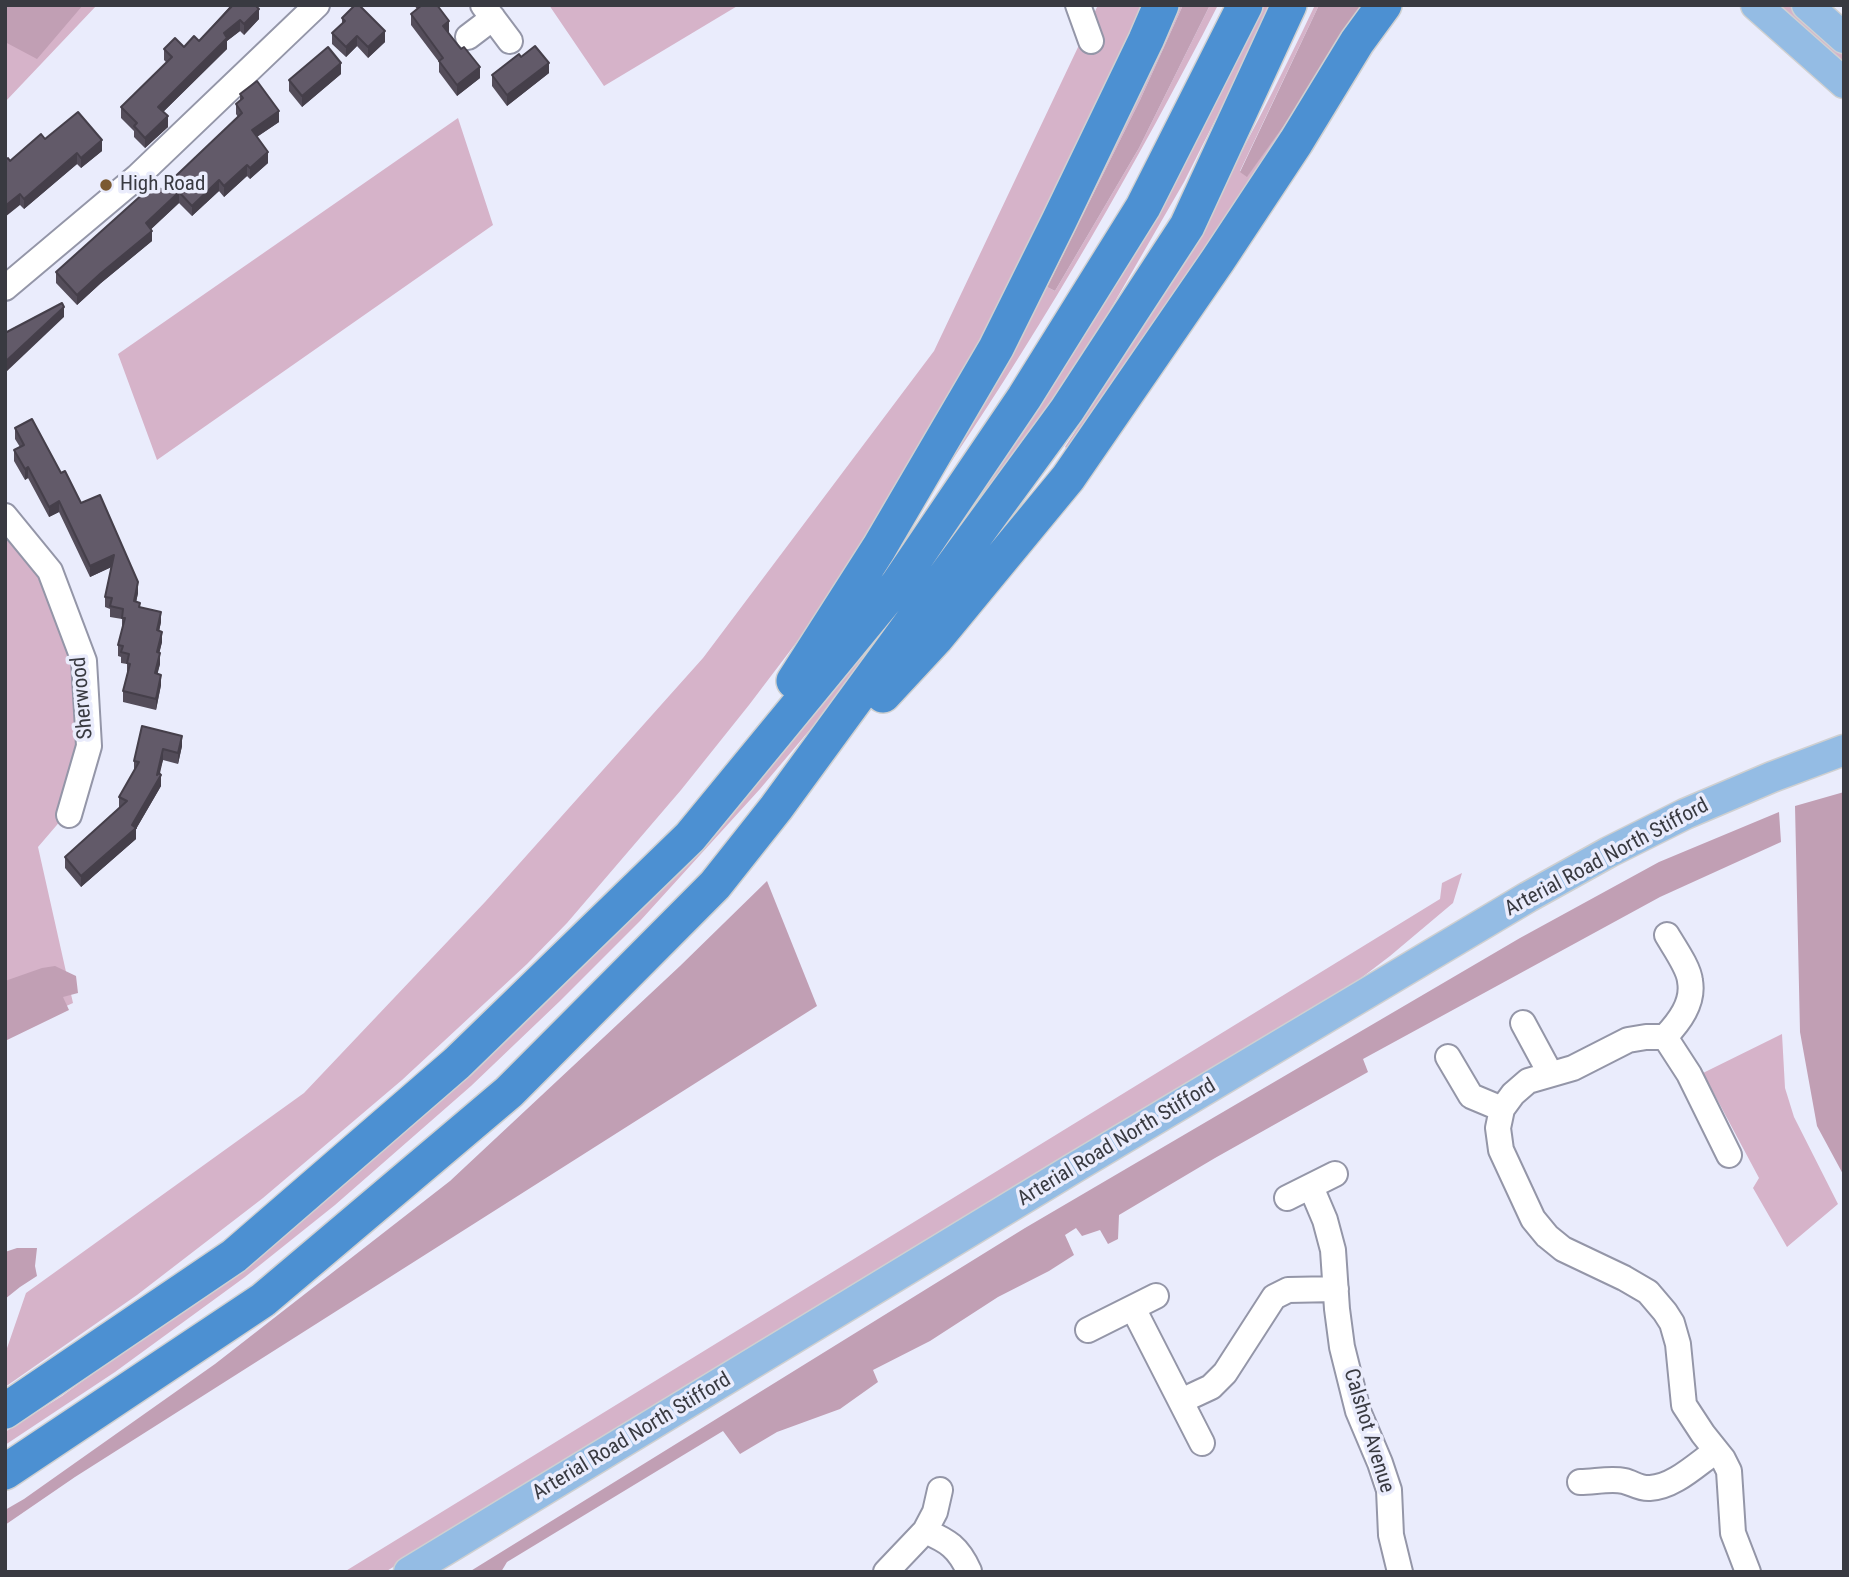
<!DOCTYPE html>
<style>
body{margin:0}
#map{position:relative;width:1849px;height:1577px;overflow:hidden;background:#eaecfc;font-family:"Roboto Condensed",sans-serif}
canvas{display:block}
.frame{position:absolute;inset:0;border:7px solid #393a41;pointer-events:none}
</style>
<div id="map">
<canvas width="1849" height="1577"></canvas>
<div class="frame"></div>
</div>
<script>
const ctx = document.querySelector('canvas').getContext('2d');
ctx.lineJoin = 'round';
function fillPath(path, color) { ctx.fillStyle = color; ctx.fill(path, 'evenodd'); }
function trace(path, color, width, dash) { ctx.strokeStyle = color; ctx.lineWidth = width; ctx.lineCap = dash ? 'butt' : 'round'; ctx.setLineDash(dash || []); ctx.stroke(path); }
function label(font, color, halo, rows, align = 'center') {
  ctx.font = font + ' "Roboto Condensed",sans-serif'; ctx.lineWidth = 7; ctx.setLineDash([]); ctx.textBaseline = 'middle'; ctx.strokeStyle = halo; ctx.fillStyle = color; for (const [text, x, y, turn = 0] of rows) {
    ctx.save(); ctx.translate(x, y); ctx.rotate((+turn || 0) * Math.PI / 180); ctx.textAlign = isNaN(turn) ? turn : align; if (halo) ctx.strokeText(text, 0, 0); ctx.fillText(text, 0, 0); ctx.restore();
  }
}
const green = new Path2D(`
 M5,5h92l-92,97z
 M549,5h190l-135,81z
 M1098,5h46l-13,32 -196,399 -120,182 -66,87 -68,85 -114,133 -40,41 -125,116 -139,118 -126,97 -132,92v-33l21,-61 278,-200 181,-191 218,-244 231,-307z
 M1171,5h12l-43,95 -93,187 8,4 84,-143 71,-143h8c-82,160 -169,311 -269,460l-5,-4z
 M1260,5h13l-89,177 -104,180 -121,175 -113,150 -86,102 -120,132 -80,80 -89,85 -136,119 -90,72 -130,95 -110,73v-13l57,-36 131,-96 656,-638z
 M1315,5h4l-79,166 7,5 89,-123 -265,399 -6,-5c94,-142 178,-289 250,-442z
 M1772,5h18l54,48v16z
 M458,118l35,107 -336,235 -39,-106z
 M5,532l15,18 37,53 17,57 7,59 -4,45 -15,55 -24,28 35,156 -68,31z
 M1462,873l-9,30 -63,53 -59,45 -946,571h-41l1096,-673 2,-16z
 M1782,1034l3,54 9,29 44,87 -51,43 -34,-59 6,-10 -56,-105z`);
const forest = new Path2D(`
 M5,5h78l-46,54 -32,-17z
 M1183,5h27l-71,143 -84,143 -8,-4 93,-187z
 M1319,5h46l-29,48 -89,124 -7,-5z
 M1844,792v246l-2,7 2,7v124l-27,-50 -17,-94 -5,-226z
 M1779,812l2,30 -121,55 -297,162 5,13 -153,86 -96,57 -1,24 -10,5 -8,-14 -18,6 -6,-8 -11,7 9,20 -25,16 -51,26 -68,44 -57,29 5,12 -38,27 -63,23 -37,22 -17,-23 -216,131 -6,10h-32l556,-344 495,-290 139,-76z
 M767,881l50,125 -742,471 -70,48v-15l19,-11 191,-135 235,-183 230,-215z
 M55,966l21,10 2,17 -15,4 6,13 -64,31v-60l37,-13z
 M17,1248h20l-2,18 2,10 -17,11 -15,12v-47z`);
const minor = new Path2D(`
 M483,5l27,36
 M1078,5l13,36
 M468,37l25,-19
 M5,288l132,-111 180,-172
 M5,516l45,55 34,90 5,85 -20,69
 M1523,1023l27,50
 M1665,1037c14,-15 29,-34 25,-56 -1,-13 -16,-34 -23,-46
 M1448,1057l23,39 31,13
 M1729,1155l-40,-81 -24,-37h-19l-18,3 -55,28 -45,13 -15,13 -11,15 -4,19 3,22 32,69 14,17 16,13 61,29 24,14 17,20 7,11 6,21 6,61 19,29 20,25 6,12 4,62 15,39
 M1311,1187l14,33 8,30 4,59 5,38 16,64 22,52 9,27 2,45 9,37
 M1287,1198l48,-24
 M1133,1308l69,135
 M1088,1330l68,-34
 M1181,1401l30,-14 14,-14 49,-76 14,-7 48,-1
 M1580,1482c14,0 31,-4 44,-1 9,2 16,8 26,7 24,-1 47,-24 66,-37
 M925,1531c23,10 33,16 44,40
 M886,1572l39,-41 10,-19 5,-22`);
const major = new Path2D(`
 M1756,5l88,78
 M1807,5l37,33
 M409,1572l670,-407 449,-268 81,-45 76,-38 87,-37 72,-27`);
const highway = new Path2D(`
 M794,681l85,-133 117,-200 63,-127 87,-181 15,-35
 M883,695l53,-57 132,-160 150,-218 78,-118 61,-100 27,-37
 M5,1411l229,-155 223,-193 233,-226 208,-253 126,-186 119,-191 102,-202
 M5,1472l258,-172 246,-208 206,-207 61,-77 291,-398 120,-184 102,-221`);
const wall = new Path2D(`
 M231,5h26l-1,1 3,13 -15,16 -4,-4 -13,10v8l-64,63 5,15 -23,21 -11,-11v-6l-13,-13v-11l46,-44 -3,-3v-11l20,-2 15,-6z
 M414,5h23l11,28 32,45 -23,18 -18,-24v-10l-28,-37v-11l6,-5z
 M342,18l43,24 -17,16 -11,-12 -11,11 -14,-13v-11l10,-9z
 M549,73l-42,33 -15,-20v-11z
 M341,74l-39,33 -13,-16v-11z
 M240,94l39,28 -22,15 11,26 -18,16 -3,-3 -23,21 -5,-6 -27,25 -13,-13 -28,26 1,12 -51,42 -24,22 -21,-22v-11l105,-82 77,-73 -2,-3v-10l4,-3z
 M45,139l57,12 -21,17 -4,-4 -53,45 -4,-4 -10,-44z
 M15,428l46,45 77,120 -2,9 4,5 21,15 -2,9 3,11 -3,11 1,11 -3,10 4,11 -5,25 -33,-8v-11l4,-17v-10l-6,-1v-6l-3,-1v-11l4,-16v-10l-12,-2v-8l-5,-2v-10l6,-30 -21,10 -31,-65 -10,5 -21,-39 -3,2 -11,-19v-11l6,-3 -5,-8z
 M142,726l40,20 -4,18 -15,-4 -4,13 2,13 -25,43v10l-55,48 -16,-19v-11l55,-49 -1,-1v-10l15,-26v-10z`);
const shadedWall = new Path2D(`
 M259,9v10l-15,16v-11z
 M240,20v11l-13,10v8l-69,68v-10l66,-74z
 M449,21v11l-6,4v-10z
 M385,31v11l-17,16v-11z
 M357,36v10l-11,11v-10z
 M341,63v11l-39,33v-11z
 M549,63v10l-42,33v-11z
 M480,67v11l-23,18v-11z
 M279,111v11l-27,18v-10z
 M168,116v11l-23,21v-10z
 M102,140v11l-21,17v-10z
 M268,152v11l-18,16v-11z
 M77,153v11l-53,45v-10z
 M247,165v11l-23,21v-11z
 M219,180v11l-27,25v-10z
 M179,192v11l-33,31v-11z
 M20,194v11l-15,12v-11z
 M152,231v10l-51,42 -24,22v-10l24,-22z
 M64,307v10l-59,56v-11z
 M28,467v11l-3,2v-11z
 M59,501v11l-10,5v-10z
 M114,555v11l-24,11v-11z
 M138,582v11l-4,19v-11z
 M161,612v10l-4,19v-11z
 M162,632v10l-5,21v-11z
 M160,653v11l-5,20v-11z
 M161,675v10l-5,25v-11z
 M182,736v10l-4,18v-11z
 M163,749v11l-5,22 3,-7v11l-25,43v10l-55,48v-11l51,-51 25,-50z`);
const building = new Path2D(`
 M233,5h22l4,4 -15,15 -4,-4 -16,13 3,5 -69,69 10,9 -23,22 -11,-12 3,-3 -16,-16 51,-50 -8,-8 11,-11 9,9 10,-11 5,5z
 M355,5h4l26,26 -17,16 -11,-11 -11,11 -14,-14 13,-12 -3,-3z
 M422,5h15l12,16 -6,5 18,23 3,-2 16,20 -23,18 -18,-24 4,-3 -32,-44z
 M535,46l14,17 -42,32 -15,-20 27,-21 2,3z
 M328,47l13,16 -39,33 -13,-16z
 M257,81l22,30 -27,19 16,22 -18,16 -3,-3 -23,21 -5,-6 -27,26 -13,-14 -33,31 6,8 -51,42 -24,22 -21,-23 99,-89 6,7 81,-77 -6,-9 7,-6 -3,-4z
 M78,112l24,28 -21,18 -4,-5 -53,46 -4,-5 -15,12v-46l3,-2 2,3 31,-27 4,5z
 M62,303l2,4 -59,55v-29z
 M32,419l29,54 4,-2 16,32 19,-8 38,87 -4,19 6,2 -1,4 22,5 -4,18 5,2 -5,20 3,1 -5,20 6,2 -5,24 -33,-8 7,-27 -3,-1 2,-9 -8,-2 2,-6 -5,-1 7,-27h-3l1,-9 -13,-3 2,-8 -7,-1 9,-42 -24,11 -31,-65 -10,6 -21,-40 -3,2 -11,-19 10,-5 -9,-17z
 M142,726l40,10 -4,17 -15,-4 -6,26 2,-2 2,2 -29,50 4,3 -55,48 -16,-19 62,-56 -8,-4 20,-35 -5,-1z`);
const markers = [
 [106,185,7,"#7b5a31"]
];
const poiNames = [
 ["High Road",120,185]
];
const streetNames = [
 ["Sherwood",83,698,-95],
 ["Arterial Road North Stifford",1607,858,-28],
 ["Arterial Road North Stifford",1117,1143,-31],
 ["Calshot Avenue",1368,1431,73],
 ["Arterial Road North Stifford",632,1437,-31]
];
fillPath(green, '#d6b3c9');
fillPath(forest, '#c19fb4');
trace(minor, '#9496a8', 28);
trace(major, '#cfd0d1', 33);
trace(highway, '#cfd0d1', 38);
trace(minor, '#fff', 24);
trace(major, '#94bce4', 30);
trace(highway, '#4c90d2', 35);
fillPath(wall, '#544d5a');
fillPath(shadedWall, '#453f4a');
fillPath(building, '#625a69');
trace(building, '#453f4a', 2);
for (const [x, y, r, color] of markers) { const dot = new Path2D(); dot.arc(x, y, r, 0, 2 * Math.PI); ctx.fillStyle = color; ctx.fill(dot); trace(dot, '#eaecfc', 2.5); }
label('21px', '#393a41', '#eaecfc', poiNames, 'left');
label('21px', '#393a41', '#eaecfc', streetNames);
</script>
